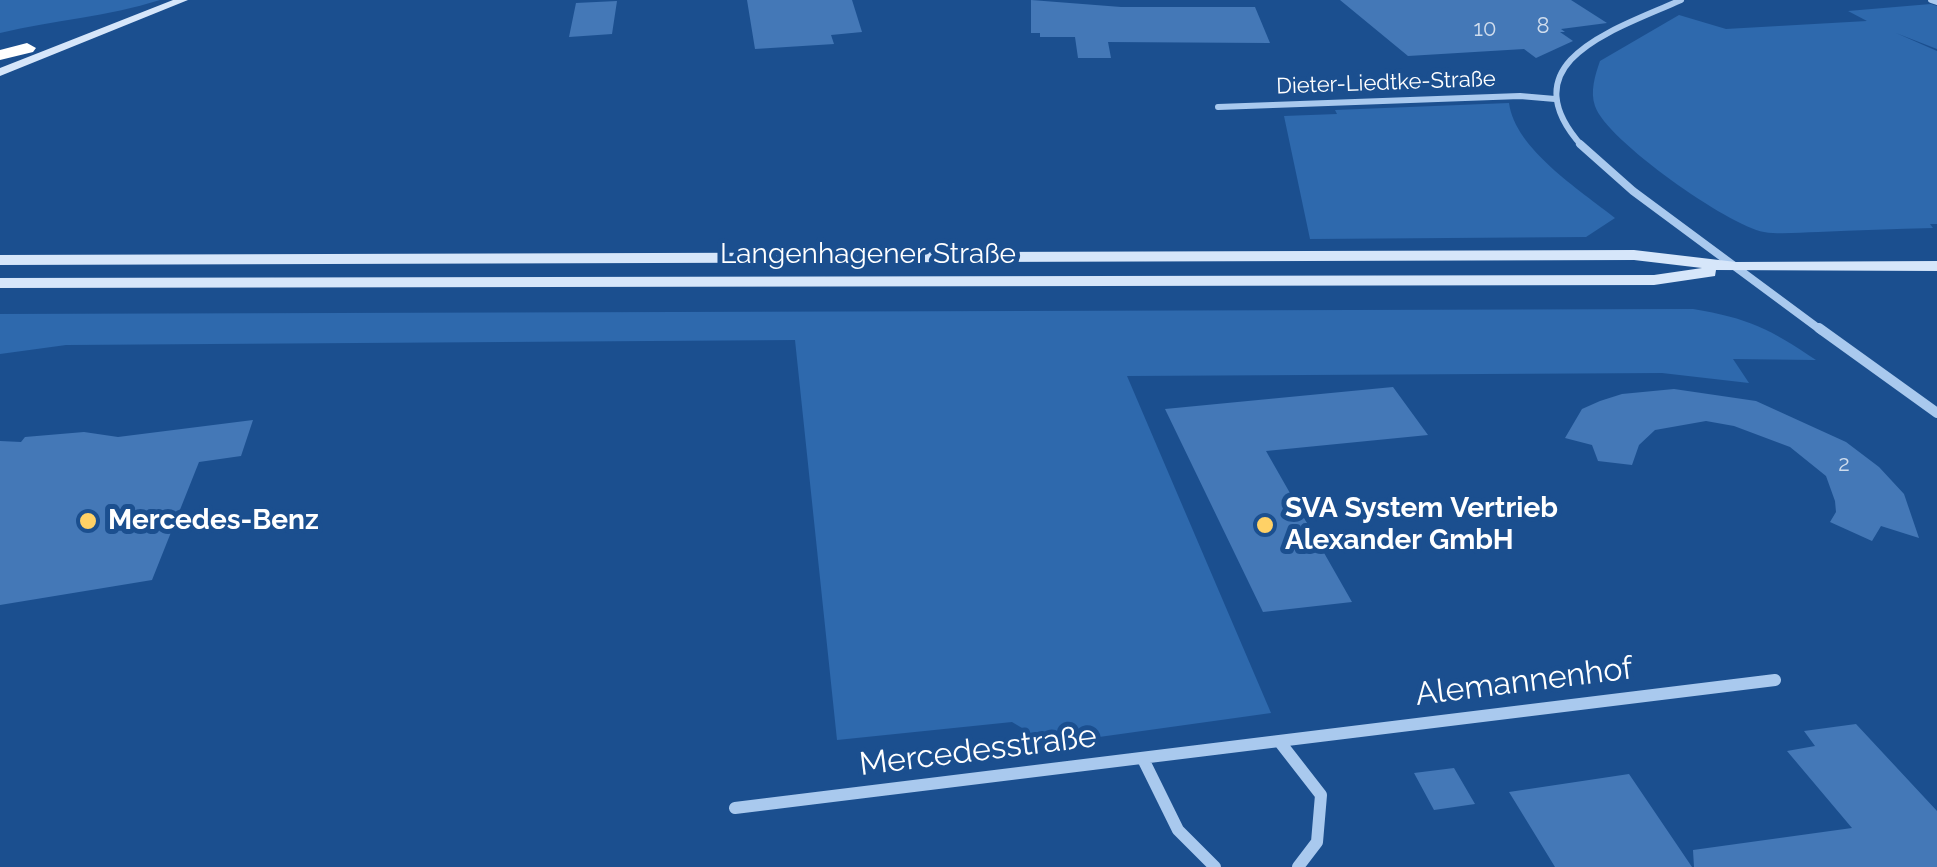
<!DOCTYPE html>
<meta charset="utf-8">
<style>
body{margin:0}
canvas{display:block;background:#1b4f8f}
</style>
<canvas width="1937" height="867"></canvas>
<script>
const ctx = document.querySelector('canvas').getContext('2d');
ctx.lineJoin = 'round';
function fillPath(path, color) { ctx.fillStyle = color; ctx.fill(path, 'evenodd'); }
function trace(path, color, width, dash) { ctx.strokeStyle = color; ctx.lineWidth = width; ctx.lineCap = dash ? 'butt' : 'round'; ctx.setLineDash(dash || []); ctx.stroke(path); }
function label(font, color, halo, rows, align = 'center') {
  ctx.font = font + ' Raleway,sans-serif'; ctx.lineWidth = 10; ctx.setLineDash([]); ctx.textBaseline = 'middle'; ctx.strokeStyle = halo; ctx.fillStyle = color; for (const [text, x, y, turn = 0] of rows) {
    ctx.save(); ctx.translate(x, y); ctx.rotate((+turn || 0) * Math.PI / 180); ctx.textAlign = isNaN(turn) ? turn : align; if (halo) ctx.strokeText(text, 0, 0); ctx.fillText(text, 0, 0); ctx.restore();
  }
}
const green = new Path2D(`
 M0,0h160c-53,17 -106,20 -160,33z
 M1931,4l6,2v43l-41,-16 41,18v173h-7l3,4c-38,1 -77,2 -115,4 -18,0 -36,3 -54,0 -35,-6 -158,-92 -169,-126 -5,-14 0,-31 5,-45l79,-46 47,14 141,-8 -19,-10z
 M1509,103c6,46 71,87 106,115l-29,19 -276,2 -26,-123 53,-2 -2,-4z
 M1693,309c55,9 77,20 123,51l-83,-1 16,24 -87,-10 -535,3 144,337 -222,31 -37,-22 -175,18 -42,-400 -729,5 -66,9v-40z`);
const building = new Path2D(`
 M747,0h105l10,32 -31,3 3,9 -79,5z
 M1031,0l90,7h134l15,36 -162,-1 3,16h-33l-3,-21h-35v-4h-9z
 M1340,0h231l36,23 -46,6 4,3h-5l13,9 -37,17 -12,-9 -116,7z
 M617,1l-5,33 -43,3 7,-34z
 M1393,387l35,48 -162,16 86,151 -89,10 -98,-203z
 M1674,389l82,12 90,41 33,25 25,27 15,44 -38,-12 -9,15 -42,-19 6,-10 -1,-11 -9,-25 -36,-29 -56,-21 -28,-5 -51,9 -16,15 -7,20 -34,-4 -6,-16 -27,-7 17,-29 18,-8 22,-7z
 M253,420l-12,36 -42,6 -47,118 -152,25v-164l21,1 4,-5 59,-5 34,5z
 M1856,724l81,87v56h-243l-1,-17 159,-22 -65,-77 28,-5 -11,-15z
 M1454,768l21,36 -41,6 -20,-37z
 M1629,774l63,93h-137l-46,-75z`);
const streetFar3 = new Path2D(`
 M1931,0l6,2
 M1218,107l302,-11 35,3
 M1582,146c-76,-85 35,-117 99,-146`);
const streetFar2 = new Path2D(`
 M1580,144l53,47 189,140`);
const streetFar1 = new Path2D(`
 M1819,328l118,85`);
const street = new Path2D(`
 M1279,741l496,-61
 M1143,759l35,71 37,37
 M735,808l544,-67 42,54 -4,47 -19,25`);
const secondary = new Path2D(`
 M173,0h15l-188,76v-8z
 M1634,250l102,12 201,-1v10l-221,-1 -1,6 -61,9 -1654,3v-10l1654,-3 48,-7 -68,-8 -1634,5v-10z`);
const highway = new Path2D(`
 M27,43l9,5 -3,4 -33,8v-10z`);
const markers = [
 [88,521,10,"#ffd166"],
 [1265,525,10,"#ffd166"]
];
const numberNames = [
 ["8",1543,26],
 ["10",1485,29],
 ["2",1844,464]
];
const farStreetnames = [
 ["Dieter-Liedtke-Straße",1386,83,-2]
];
const streetNames = [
 ["Langenhagener Straße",868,255]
];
const poiNames = [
 ["SVA System Vertrieb",1285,509],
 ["Alexander GmbH",1285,541],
 ["Mercedes-Benz",108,521]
];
const nearStreetnames = [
 ["Alemannenhof",1524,682,-7],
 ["Mercedesstraße",978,751,-7]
];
fillPath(green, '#2e69ad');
fillPath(building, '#4478b7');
trace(streetFar3, '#a9c9ee', 6);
trace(streetFar2, '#a9c9ee', 8);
trace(streetFar1, '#a9c9ee', 10);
trace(street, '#a9c9ee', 12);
fillPath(secondary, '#d6e6fa');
fillPath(highway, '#fff');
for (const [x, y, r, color] of markers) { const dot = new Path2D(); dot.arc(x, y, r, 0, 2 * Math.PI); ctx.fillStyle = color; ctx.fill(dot); trace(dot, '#1b4f8f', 4); }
label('22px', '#d0dded', null, numberNames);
label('22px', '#fff', '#1b4f8f', farStreetnames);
label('28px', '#fff', '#1b4f8f', streetNames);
label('bold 28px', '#fff', '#1b4f8f', poiNames, 'left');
label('32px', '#fff', '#1b4f8f', nearStreetnames);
</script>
